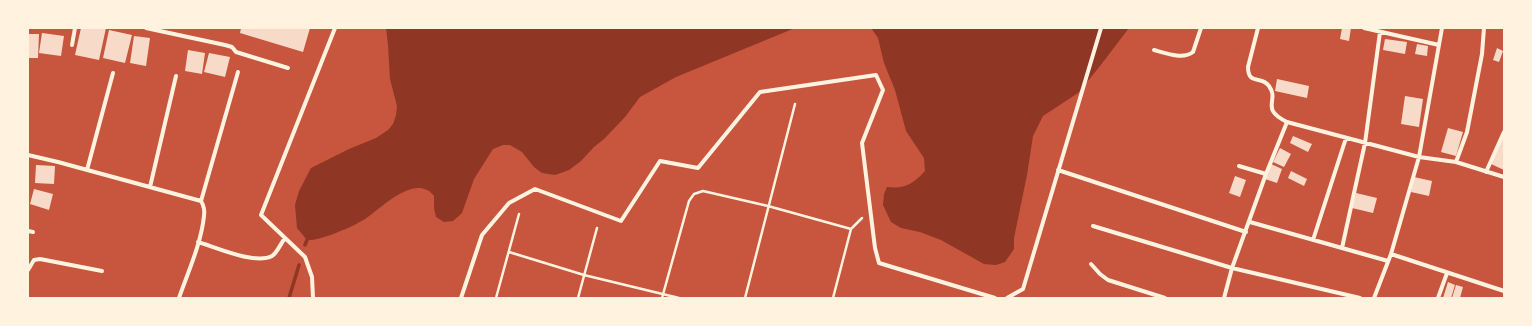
<!DOCTYPE html>
<style>
body{margin:0}
#map{position:relative;width:1532px;height:326px;overflow:hidden;background:#c8553d;font-family:"Fira Sans",sans-serif}
canvas{display:block}
.frame{position:absolute;inset:0;border:29px solid #fff3e0;pointer-events:none}
</style>
<div id="map">
<canvas width="1532" height="326"></canvas>
<div class="frame"></div>
</div>
<script>
const ctx = document.querySelector('canvas').getContext('2d');
ctx.lineJoin = 'round';
function fillPath(path, color) { ctx.fillStyle = color; ctx.fill(path, 'evenodd'); }
function trace(path, color, width, dash) { ctx.strokeStyle = color; ctx.lineWidth = width; ctx.lineCap = dash ? 'butt' : 'round'; ctx.setLineDash(dash || []); ctx.stroke(path); }
const water = new Path2D(`
 M386,28h409l-119,49 -36,20 -15,20 -21,22 -10,8 -13,14 -12,9 -14,5 -13,-2 -8,-6 -12,-15 -12,-7h-7l-10,4 -19,30 -12,34 -9,8 -9,1 -8,-5 -2,-9v-12c-2,-2 -4,-5 -7,-6 -19,-10 -47,19 -62,29 -11,7 -44,22 -58,21l-10,-12 -2,-23 4,-14 12,-23 38,-19 27,-11 12,-8 5,-6 3,-9 1,-9 -7,-27 -2,-34z
 M871,28h258l-29,38 -22,27 -35,23 -10,20 -6,39 -13,63v11l-9,13 -9,3 -12,-1 -43,-24 -21,-8 -19,-4 -10,-6 -8,-17 1,-11 3,-7c18,2 26,-3 38,-16l-1,-13 -18,-27 -11,-41 -11,-27 -6,-25z`);
const stream = new Path2D(`
 M305,245l4,-10
 M289,298l10,-33`);
const building = new Path2D(`
 M81,28h25l-7,32 -24,-5z
 M241,28h69l-7,24 -63,-19z
 M1342,28h9l-2,13 -9,-2z
 M109,30l23,5 -7,28 -22,-5z
 M42,33l22,3 -3,20 -22,-3z
 M28,34h11l-1,24h-10z
 M134,36l16,2 -4,28 -16,-3z
 M1385,39l22,3 -2,12 -22,-4z
 M1417,44l11,2 -1,10 -12,-2z
 M1497,48l6,3 -4,11 -6,-2z
 M188,50l17,3 -3,21 -17,-3z
 M209,53l21,4 -5,20 -21,-5z
 M1277,79l32,7 -2,12 -32,-7z
 M1405,96l18,3 -4,28 -18,-3z
 M1448,128l15,4 -7,24 -15,-4z
 M1504,134v36l-13,-6z
 M1293,136l19,8 -4,8 -18,-9z
 M1280,148l11,6 -7,13 -11,-5z
 M1271,164l11,5 -5,14 -12,-4z
 M36,165l19,1 -1,18 -19,-1z
 M1291,171l16,8 -3,7 -16,-8z
 M1235,176l11,4 -6,17 -11,-4z
 M1414,177l18,4 -3,15 -18,-4z
 M34,189l19,5 -4,16 -19,-6z
 M1356,193l21,5 -4,15 -21,-5z
 M1448,282l7,3 -4,13h-8z
 M1456,285l7,2 -3,11h-8z`);
const service = new Path2D(`
 M509,252l75,23 95,23
 M496,298l23,-84
 M578,298l19,-70
 M662,298l27,-97 5,-7 9,-3 65,15 83,23
 M745,298l50,-194
 M833,298l18,-69 11,-11`);
const minor = new Path2D(`
 M146,28l79,17 7,2 4,5 52,16
 M1258,28l-10,39c0,19 14,8 21,19 11,15 -10,22 18,36l132,35 37,5 48,15
 M1364,28l75,17
 M72,45l3,-17
 M1154,50c11,3 29,10 39,2l8,-24
 M28,155l30,7 143,39
 M1456,162l11,-30 15,-78 2,-26
 M1239,166l27,8
 M87,170l26,-97
 M1058,170l188,62
 M1486,172l18,-40
 M150,187l26,-111
 M1250,222l138,39
 M1093,226l139,42 128,30
 M28,231l5,1
 M1313,240l33,-102
 M198,242c17,5 57,23 74,14 5,-3 9,-13 13,-18
 M1342,248l23,-105 15,-111
 M1391,254l28,-97 23,-129
 M1091,264l9,10 8,6 57,18
 M28,270l6,-10 6,-1 62,12
 M179,298c9,-26 22,-54 25,-82 1,-6 0,-10 -3,-15l37,-129
 M313,298l-1,-21 -7,-20 -44,-42 74,-187
 M461,298l21,-63 27,-32 26,-14 86,32 39,-60 38,7 62,-76 116,-17 7,15 -21,53 13,105 4,15 116,35
 M1007,298l16,-9 78,-261
 M1224,298l8,-30 34,-94 21,-52
 M1374,298l17,-44 113,37
 M1438,298l9,-25`);
fillPath(water, '#8f3625');
trace(stream, '#8f3625', 3.5);
fillPath(building, '#f7dbc8');
trace(service, '#fff3e0', 2.5);
trace(minor, '#fff3e0', 4);
</script>
